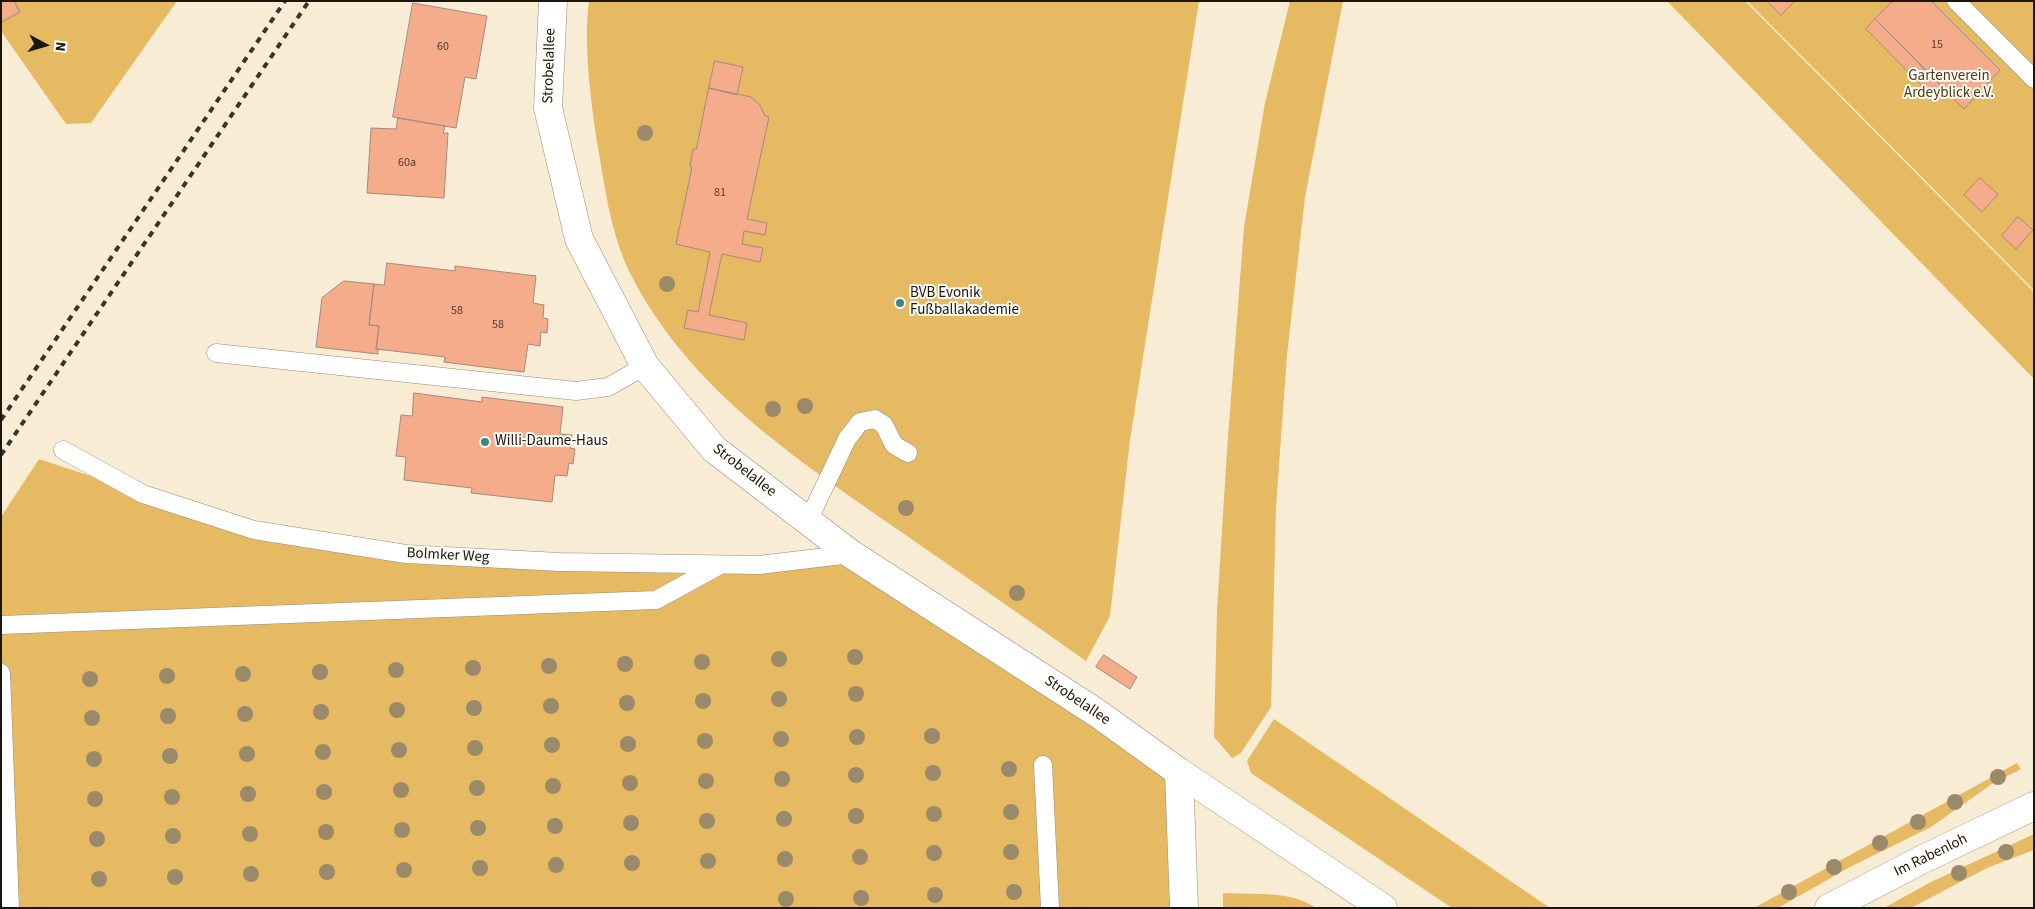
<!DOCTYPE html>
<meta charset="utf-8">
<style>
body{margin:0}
#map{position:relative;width:2035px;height:909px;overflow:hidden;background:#f9ecd4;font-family:"Source Sans 3",sans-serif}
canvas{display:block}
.frame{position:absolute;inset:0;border:2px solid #1a160d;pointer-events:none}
.north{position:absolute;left:20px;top:20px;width:50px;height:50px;-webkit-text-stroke:4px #fdfbf6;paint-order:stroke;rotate:96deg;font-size:14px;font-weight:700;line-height:20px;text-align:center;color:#1a160d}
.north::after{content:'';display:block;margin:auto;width:18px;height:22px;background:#1a160d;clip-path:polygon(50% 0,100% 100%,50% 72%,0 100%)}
</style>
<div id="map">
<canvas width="2035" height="909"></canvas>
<div class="frame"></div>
<div class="north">N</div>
</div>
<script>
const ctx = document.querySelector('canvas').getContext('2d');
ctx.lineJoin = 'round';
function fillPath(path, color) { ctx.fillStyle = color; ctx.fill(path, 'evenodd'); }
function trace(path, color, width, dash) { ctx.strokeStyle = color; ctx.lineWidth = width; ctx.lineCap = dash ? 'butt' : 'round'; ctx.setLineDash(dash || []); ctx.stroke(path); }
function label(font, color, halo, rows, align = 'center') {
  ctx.font = font + ' "Source Sans 3",sans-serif'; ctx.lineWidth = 4; ctx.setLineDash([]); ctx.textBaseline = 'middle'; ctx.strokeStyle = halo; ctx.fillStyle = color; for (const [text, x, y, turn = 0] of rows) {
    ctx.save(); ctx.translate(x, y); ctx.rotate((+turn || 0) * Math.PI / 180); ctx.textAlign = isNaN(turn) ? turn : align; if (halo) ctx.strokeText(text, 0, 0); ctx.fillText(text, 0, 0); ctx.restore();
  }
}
const green = new Path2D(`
 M1,1h176l-86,122 -25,1 -65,-93z
 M589,1h610l-69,439 -20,176 -24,45c-64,-45 -128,-90 -192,-134 -102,-71 -205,-139 -263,-252 -21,-42 -26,-88 -34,-133 -6,-39 -14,-102 -8,-141z
 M1290,1h53l-38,196 -18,158 -11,152 -5,200 -30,46 -9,5 -18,-21 3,-127 10,-160 17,-223 21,-124z
 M1667,1h78l289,291v87z
 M1747,1h287v289z
 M39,459l215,71 186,26 153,7 258,-9 329,235 3,119h-1182v-391z
 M1274,719l276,189h-98l-201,-135 -4,-12z
 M2017,763l4,6 -29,15 -61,43 -81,40 -72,41h-24z
 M2034,834v16l-47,18 -76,40h-27l45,-25z
 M1223,893c29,2 68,-3 93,15h-93z`);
const building = new Path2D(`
 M1,1h13l6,11 -18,10z
 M1767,1h28l-14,14z
 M1893,1h38l69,69 -36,39 -89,-90z
 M413,3l74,13 -11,63 -11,-2 -9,51 -63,-11z
 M1875,19l66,66 -10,10 -65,-66z
 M715,61l28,6 -6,28 -28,-7z
 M709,88l42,9 9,8 5,11 4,1 -22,102 20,4 -2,12 -21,-4 -2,13 21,4 -3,14 -38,-8 -13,61 38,8 -3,17 -60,-12 4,-18 10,2 12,-60 -34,-8 16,-77 -2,-1 3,-17h3z
 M398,118l47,8 -2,7h5l-4,65 -77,-5 4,-65 25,1z
 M1980,178l18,16 -16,18 -18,-17z
 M2018,217l15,13 -17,19 -14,-13z
 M387,263l68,8v-5l81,10 -3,27 11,2 -1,13 5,1 -1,14 -6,-1 -1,14 -12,-2 -4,28 -80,-10 1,-5 -69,-8 3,-23 -10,-1 5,-41 10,1z
 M344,281l30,3 -5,41 10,1 -3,23h2v5l-62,-7 6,-49z
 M414,393l68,9v-5l81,10 -3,27 12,1 -2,13 5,1 -2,15 -4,-1 -2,13 -12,-1 -3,27 -81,-9 1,-5 -68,-8 2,-23 -10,-1 5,-41 11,1z
 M1104,655l33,22 -7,12 -34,-22z`);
const lane = new Path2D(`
 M1956,1l78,78
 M216,353l360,38 32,-4 37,-21
 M63,450l80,44 111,36 152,24 154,8 199,3 92,-11
 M808,521l39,-82 13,-17 15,-3 9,6 10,20 14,8
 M1,625l655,-25 64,-35
 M1,673l9,235
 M1043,765l7,143`);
const street = new Path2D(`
 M553,1l-5,107 31,131 66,127 69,83 137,105 246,159 82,59 204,136
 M1179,772l5,136`);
const secondary = new Path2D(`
 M1829,908l92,-48 113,-54`);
const rail = new Path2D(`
 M1,420l284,-419
 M1,455l308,-454`);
const trees = [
 [645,133],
 [667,284],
 [805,406],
 [773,409],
 [906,508],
 [1017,593],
 [855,657],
 [779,659],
 [702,662],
 [625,664],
 [549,666],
 [473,668],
 [396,670],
 [320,672],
 [243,674],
 [167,676],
 [90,679],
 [856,694],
 [779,699],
 [703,701],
 [627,703],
 [551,706],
 [474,708],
 [397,710],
 [321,712],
 [245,714],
 [168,716],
 [92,718],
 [932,736],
 [857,737],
 [781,739],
 [705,741],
 [628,744],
 [552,745],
 [475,748],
 [399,750],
 [323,752],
 [247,754],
 [170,756],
 [94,759],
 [1009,769],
 [933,773],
 [856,775],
 [1998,777],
 [782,779],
 [706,781],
 [630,783],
 [553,786],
 [477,788],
 [401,790],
 [324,792],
 [248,794],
 [172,797],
 [95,799],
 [1955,802],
 [1011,812],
 [934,814],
 [856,816],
 [784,819],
 [707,821],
 [1918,822],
 [631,823],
 [555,826],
 [478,828],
 [402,830],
 [326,832],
 [250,834],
 [173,836],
 [97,839],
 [1880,843],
 [1011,852],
 [2006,852],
 [934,853],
 [860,857],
 [785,859],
 [708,861],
 [632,863],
 [556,865],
 [1834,867],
 [480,868],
 [404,870],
 [327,872],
 [1959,873],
 [251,874],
 [175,877],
 [99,879],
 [1014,892],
 [1789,892],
 [935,895],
 [861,898],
 [786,899]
];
const markers = [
 [900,303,5,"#3e8684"],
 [485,442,5,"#3e8684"]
];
const numberNames = [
 ["15",1937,45],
 ["60",443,47],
 ["60a",407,163],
 ["81",720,193],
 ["58",457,311],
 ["58",498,325]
];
const streetNames = [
 ["Strobelallee",550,66,-88],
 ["Strobelallee",744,471,38],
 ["Bolmker Weg",448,556,3],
 ["Strobelallee",1077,701,34],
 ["Im Rabenloh",1931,856,-26]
];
const parkNames = [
 ["Gartenverein",1949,77],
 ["Ardeyblick e.V.",1949,94]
];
const poiNames = [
 ["BVB Evonik",910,294],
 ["Fußballakademie",910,311],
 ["Willi-Daume-Haus",495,442]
];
fillPath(green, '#e6ba63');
fillPath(building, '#f5ac8a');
trace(building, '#a38a7f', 1);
trace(lane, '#978b76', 19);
trace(street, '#978b76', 29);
trace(secondary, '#978b76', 29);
trace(lane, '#fff', 18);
trace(street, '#fff', 28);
trace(secondary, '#fff', 28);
trace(rail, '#393328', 4, [6, 6]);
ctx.fillStyle = '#9a8a69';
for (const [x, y] of trees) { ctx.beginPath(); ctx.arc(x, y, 8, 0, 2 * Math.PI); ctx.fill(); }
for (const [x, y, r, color] of markers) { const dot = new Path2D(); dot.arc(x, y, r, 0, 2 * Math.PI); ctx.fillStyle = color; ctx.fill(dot); trace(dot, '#fdfbf6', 2); }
label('12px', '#513c2c', null, numberNames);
label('15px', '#1a160d', '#fdfbf6', streetNames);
label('15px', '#4d3a12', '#fdfbf6', parkNames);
label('15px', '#1a160d', '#fdfbf6', poiNames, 'left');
</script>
